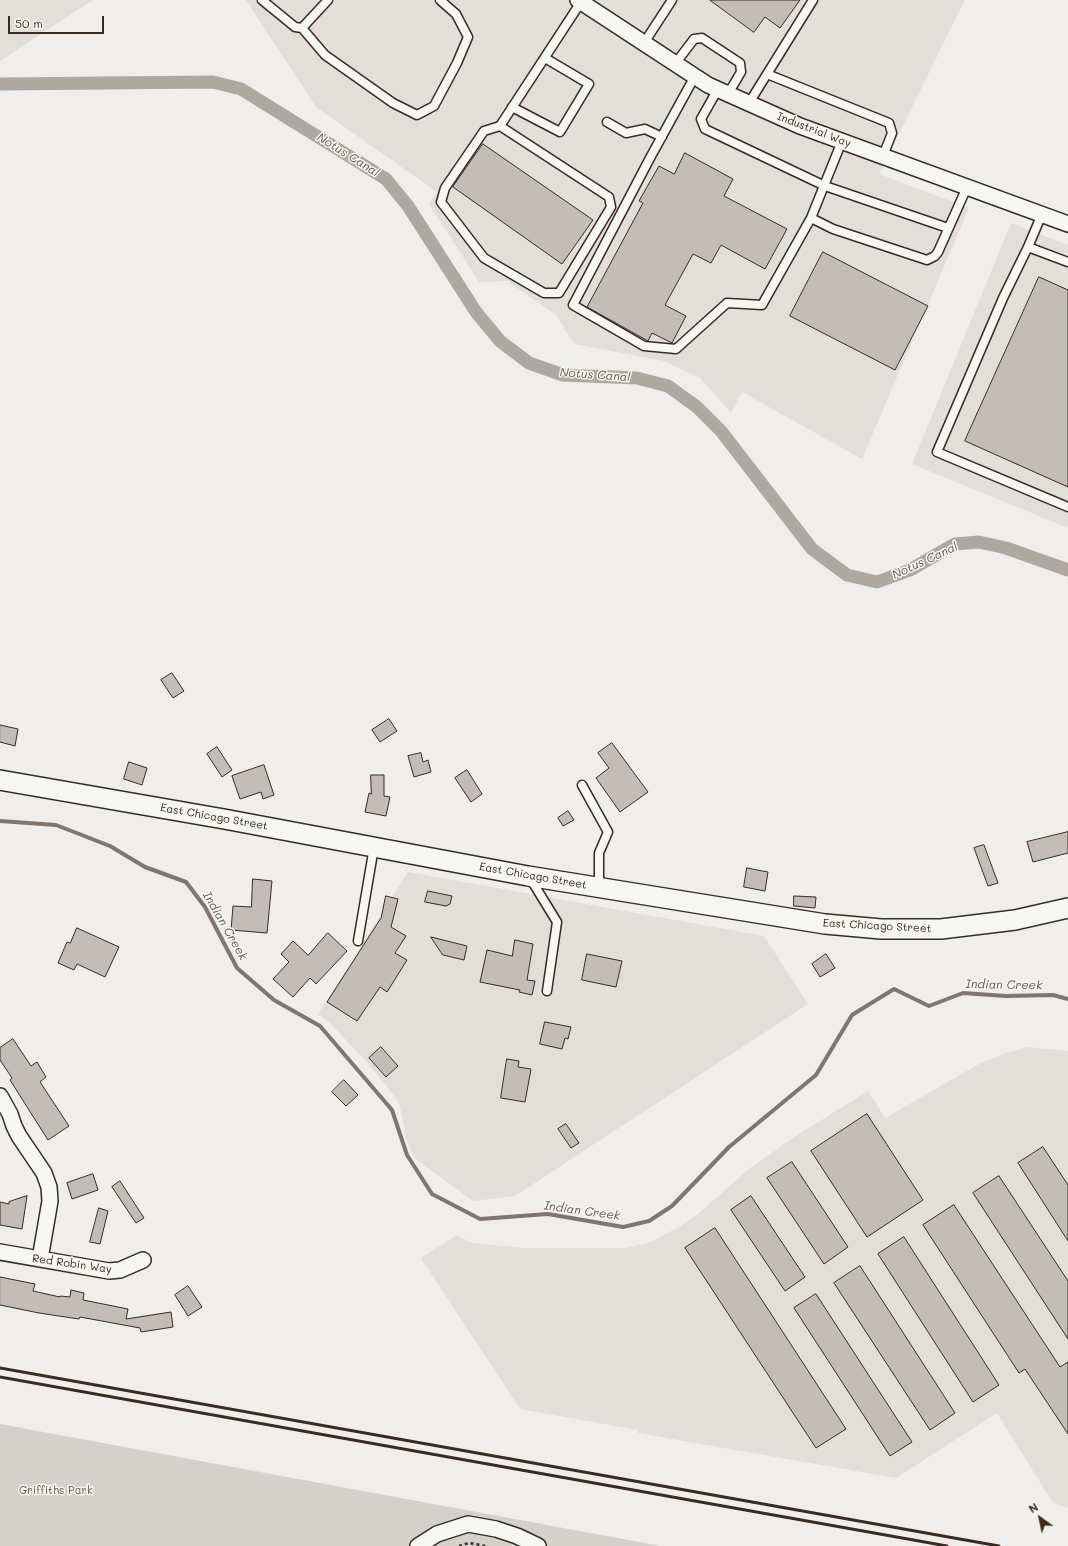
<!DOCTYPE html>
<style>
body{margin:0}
#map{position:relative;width:1068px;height:1546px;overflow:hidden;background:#efeeea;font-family:Mali,sans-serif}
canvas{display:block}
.north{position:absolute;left:1020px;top:1498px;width:40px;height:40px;-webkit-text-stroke:3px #f6f6f2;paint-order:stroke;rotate:327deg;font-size:11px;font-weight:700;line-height:16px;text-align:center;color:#3b2a1e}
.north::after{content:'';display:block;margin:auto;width:14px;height:18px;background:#3b2a1e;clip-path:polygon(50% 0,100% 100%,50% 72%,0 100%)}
.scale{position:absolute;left:8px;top:16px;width:96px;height:18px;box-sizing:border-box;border:2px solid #3b2a1e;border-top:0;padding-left:5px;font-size:12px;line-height:14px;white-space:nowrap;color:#3b2a1e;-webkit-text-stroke:3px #f6f6f2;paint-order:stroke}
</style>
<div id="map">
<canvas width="1068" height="1546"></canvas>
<div class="north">N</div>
<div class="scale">50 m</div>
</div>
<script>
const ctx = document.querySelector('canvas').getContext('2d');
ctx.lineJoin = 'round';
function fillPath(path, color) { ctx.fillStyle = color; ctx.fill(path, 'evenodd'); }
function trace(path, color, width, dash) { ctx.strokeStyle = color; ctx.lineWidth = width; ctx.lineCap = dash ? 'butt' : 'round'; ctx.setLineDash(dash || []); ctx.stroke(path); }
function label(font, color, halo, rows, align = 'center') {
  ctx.font = font + ' Mali,sans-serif'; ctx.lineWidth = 3; ctx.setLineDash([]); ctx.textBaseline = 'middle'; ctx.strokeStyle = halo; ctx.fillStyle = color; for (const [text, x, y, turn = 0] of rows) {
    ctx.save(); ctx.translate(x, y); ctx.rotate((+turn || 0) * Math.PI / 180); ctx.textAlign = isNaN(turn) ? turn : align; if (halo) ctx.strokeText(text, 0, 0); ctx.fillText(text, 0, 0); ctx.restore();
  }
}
const built = new Path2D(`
 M0,0h93l-93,61z
 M246,0h719l-86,174 90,34 -107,251 -120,-67 -11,21 -31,-35 -36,-17 -90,-17 -18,-29 -49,-34 -28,1 -50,-78 8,-12 -121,-85z
 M1011,223l57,22v283l-156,-64z
 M408,872l356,64 44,68 -293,192 -42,5 -57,-42 -6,-10 -4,-11 -6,-32 -7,-12 -29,-35 -34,-36 -12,-9z
 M1028,1047l40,4v457l-15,-5 -56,-90 -101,65 -258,-45v-3l-118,-21 -99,-151 36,-23 15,8 52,5h102l22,-5 31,-16 19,-13 52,-46 49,-34 69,-43 17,27 94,-54 24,-10z`);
const green = new Path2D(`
 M0,1424l661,122h-661z`);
const stream = new Path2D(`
 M0,821l56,4 54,21 35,21 41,15 19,25 32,61 37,32 46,26 72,84 15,45 25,39 48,25 68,-5 75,13 26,-6 23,-15 57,-59 87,-72 36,-60 42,-26 35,17 34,-13 43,3 47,-1 15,4`);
const canal = new Path2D(`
 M0,84l213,-2 28,7 145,90 22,27 68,106 24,29 29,22 34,12 74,3 31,8 29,21 24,24 91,118 35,26 30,7 33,-12 45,-26 24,-2 27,6 62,22`);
const building = new Path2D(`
 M710,0h90l-20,28 -15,-11 -11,15z
 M483,144l110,76 -31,44 -109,-77z
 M685,153l48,26 -9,17 63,33 -22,40 -44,-24 -10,18 -18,-9 -28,51 21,11 -14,27 -20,-10 -4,8 -61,-34 56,-104 -4,-2 20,-35 15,8z
 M823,252l105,54 -33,64 -105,-54z
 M1039,277l29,13v197l-103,-46z
 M172,673l12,18 -11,7 -12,-18z
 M389,719l8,12 -17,11 -8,-12z
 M0,725l18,4 -3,17 -15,-4z
 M612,743l36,49 -28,20 -24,-34 13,-10 -11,-15z
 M217,747l15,23 -10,7 -15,-23z
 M421,753l2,9 5,-2 3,12 -17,5 -6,-21z
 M129,762l18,6 -5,17 -18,-6z
 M264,765l10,30 -11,4 -2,-7 -21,7 -8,-23z
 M467,770l15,24 -11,8 -16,-24z
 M371,775h13v21l6,1 -4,19 -21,-4 4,-19 2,1z
 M568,811l6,9 -11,6 -5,-8z
 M1068,832v21l-35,9 -6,-20z
 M984,845l14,38 -10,3 -14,-38z
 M747,868l21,4 -3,19 -21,-4z
 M253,879l19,2 -5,52 -36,-3 2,-24 18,1z
 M428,891l24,5 -2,8 -4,2 -21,-4z
 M386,896l12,3 -7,28 15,9 -11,17 12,7 -20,32 -7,-5 -23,34 -30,-19 54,-84z
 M794,896l22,1 -1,11 -21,-2z
 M77,928l42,19 -14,30 -28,-13 -3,6 -16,-7 9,-21 3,1z
 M328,933l19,18 -31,33 -6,-6 -17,19 -20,-18 16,-17 -8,-8 12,-13 15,14z
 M431,937l36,9 -3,14 -21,-5z
 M515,940l18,4 -6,36 8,1 -3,14 -13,-3 1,-2 -40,-8 7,-32 25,6z
 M587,954l35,7 -6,26 -34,-7z
 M826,954l9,14 -15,9 -8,-13z
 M545,1022l26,5 -3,12 -3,-1 -3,11 -22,-5z
 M13,1039l18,27 6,-4 9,15 -6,5 29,44 -21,14 -38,-60 2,-2 -12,-18v-12z
 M381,1047l17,19 -12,11 -17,-19z
 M507,1059l12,2 -1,6 13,2 -6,33 -24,-4z
 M344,1080l14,15 -12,11 -14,-14z
 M867,1114l56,86 -56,37 -56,-86z
 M566,1124l13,19 -8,5 -13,-19z
 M1043,1147l25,38v56l-50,-78z
 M792,1162l56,85 -24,17 -57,-86z
 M93,1174l5,16 -26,9 -5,-16z
 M999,1176l69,105v58l-95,-146z
 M120,1181l24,37 -8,5 -24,-36z
 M27,1196l-5,33 -22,-4v-23l9,2v-2z
 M751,1196l54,81 -20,14 -54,-81z
 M954,1205l106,162 8,-5v72l-43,-65 -6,4 -96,-148z
 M99,1208l9,3 -8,33 -10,-2z
 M715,1228l131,201 -30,19 -131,-200z
 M904,1237l95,148 -26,17 -95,-148z
 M860,1266l95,147 -25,17 -96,-147z
 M0,1277l35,7 -2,7 27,6v-1l10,1 1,-7 13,3 -1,7 45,9 -2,10 45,-7 2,15 -32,5 -1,-4 -60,-11 -1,2 -40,-6 -39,-8z
 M188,1286l14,21 -14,9 -13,-21z
 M816,1294l96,148 -22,14 -96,-148z`);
const path = new Path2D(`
 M459,1546l10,-3 17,3`);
const service = new Path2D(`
 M262,0l33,27 7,1 26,-28
 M302,28l23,27 68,48 24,12 17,-9 23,-43 11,-26 -12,-23 -16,-14
 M644,43l28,-43
 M675,64l19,-25 8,-1 38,25 1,9 -13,22
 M767,74l122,49 3,10 -9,23
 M695,76l-45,82 -77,147 71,41 32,3 51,-46 35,2 49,-87 31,-77
 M718,89l-17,30 4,10 120,57 123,42
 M749,103l64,-103
 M512,107l48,25 29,-48 -44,-26
 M607,122l19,11 19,-4 17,8
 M500,126l-16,5 -39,57 -4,14 43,56 60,35h15l52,-86 -2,-10 -109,-71 81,-124
 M811,218l22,11 94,31 8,-4 3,-4 29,-65
 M1028,247l14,-33
 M1068,262l-40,-15 -25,51 -66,154 131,55
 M582,785l26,47 -9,21v35
 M530,878l27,44 -10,69
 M358,941l16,-94`);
const minor = new Path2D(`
 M578,0l130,85 92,41 268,98
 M0,1096l10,18 4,12 5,10 25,37 5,14 1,14 -10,58
 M0,1252l109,19 11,-1 23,-10
 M418,1546l19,-12 31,-10 28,5 21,7 21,10`);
const tertiary = new Path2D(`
 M0,780l224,39 304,57 297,48 56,5h60l74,-9 53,-12`);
const rail = new Path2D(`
 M0,1368l999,178
 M0,1377l947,169`);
const streetNames = [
 ["Industrial Way",814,130,21],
 ["East Chicago Street",214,817,10],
 ["East Chicago Street",533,876,10],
 ["East Chicago Street",877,926,3],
 ["Red Robin Way",72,1264,8]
];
const parkNames = [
 ["Griffiths Park",56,1491]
];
const waterNames = [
 ["Notus Canal",348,155,32],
 ["Notus Canal",595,375,4],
 ["Notus Canal",925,561,-25],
 ["Indian Creek",225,926,60],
 ["Indian Creek",1004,985,1],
 ["Indian Creek",582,1211,8]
];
fillPath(built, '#e2dfdb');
fillPath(green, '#d4d1cc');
trace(stream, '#81766d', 4);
trace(canal, '#afa8a1', 13);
fillPath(building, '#c2bdb7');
trace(building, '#3b2a1e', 1);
trace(service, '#3b2a1e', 11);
trace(minor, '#3b2a1e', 18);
trace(tertiary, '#3b2a1e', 22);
trace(path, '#3b2a1e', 2.5, [3, 3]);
trace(service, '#f6f6f2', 8);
trace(minor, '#f6f6f2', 15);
trace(tertiary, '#f6f6f2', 19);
trace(rail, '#3b2a1e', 3);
label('11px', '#3b2a1e', '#f6f6f2', streetNames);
label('11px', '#61544a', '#f6f6f2', parkNames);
label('italic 12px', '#64564c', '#f6f6f2', waterNames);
</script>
